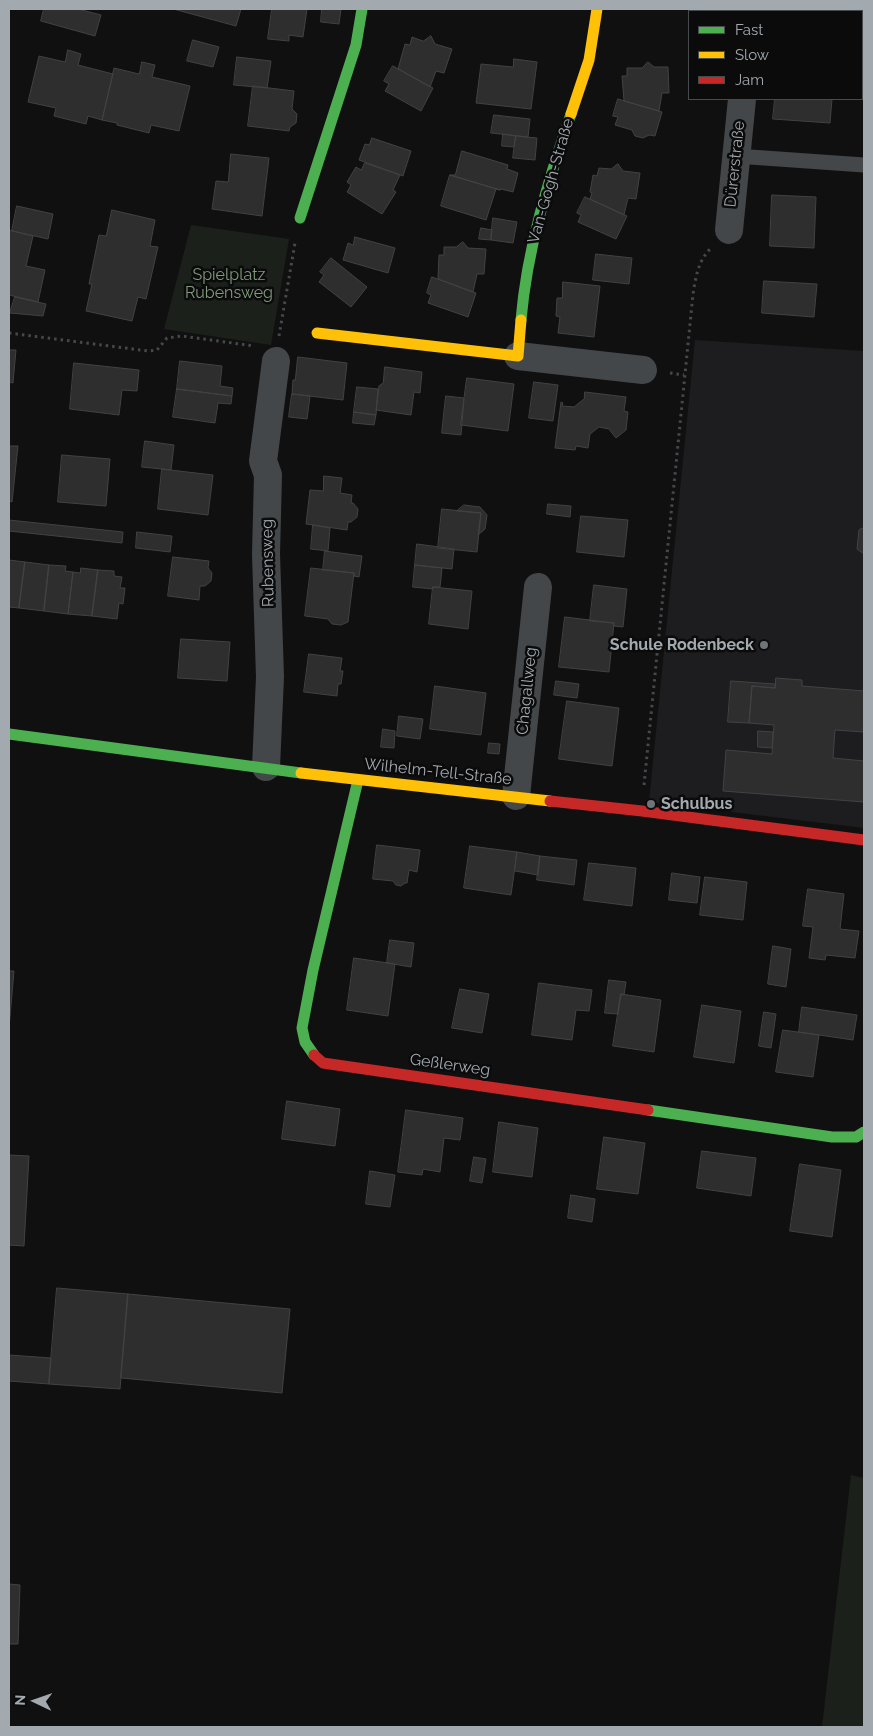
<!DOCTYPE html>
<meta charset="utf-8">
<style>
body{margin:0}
#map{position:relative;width:873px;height:1736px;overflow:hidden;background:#101011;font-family:Raleway,sans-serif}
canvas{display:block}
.frame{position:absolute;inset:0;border:10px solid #a2aab0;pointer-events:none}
.legend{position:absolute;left:688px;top:10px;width:175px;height:90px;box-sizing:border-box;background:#0b0b0c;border:1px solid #474b4e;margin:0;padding:6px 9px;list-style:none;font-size:15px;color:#a2aab0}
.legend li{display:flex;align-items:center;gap:10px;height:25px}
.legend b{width:25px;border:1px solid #474b4e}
.north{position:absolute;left:10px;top:1676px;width:50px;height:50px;-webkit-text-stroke:4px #0b0b0c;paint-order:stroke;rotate:273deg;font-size:14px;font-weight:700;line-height:20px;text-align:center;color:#a2aab0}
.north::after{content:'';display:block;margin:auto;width:18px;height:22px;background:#a2aab0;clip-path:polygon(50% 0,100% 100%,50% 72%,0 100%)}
</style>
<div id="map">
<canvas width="873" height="1736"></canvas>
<div class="frame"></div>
<ul class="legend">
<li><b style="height:6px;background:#4caf50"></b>Fast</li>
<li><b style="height:6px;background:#ffc107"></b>Slow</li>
<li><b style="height:6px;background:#c62828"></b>Jam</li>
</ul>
<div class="north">N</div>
</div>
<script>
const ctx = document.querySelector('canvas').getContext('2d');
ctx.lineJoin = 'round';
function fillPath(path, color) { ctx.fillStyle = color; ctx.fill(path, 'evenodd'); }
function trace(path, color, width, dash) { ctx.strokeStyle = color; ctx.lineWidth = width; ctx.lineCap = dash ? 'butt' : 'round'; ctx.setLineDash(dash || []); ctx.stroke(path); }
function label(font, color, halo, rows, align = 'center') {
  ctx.font = font + ' Raleway,sans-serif'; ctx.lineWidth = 5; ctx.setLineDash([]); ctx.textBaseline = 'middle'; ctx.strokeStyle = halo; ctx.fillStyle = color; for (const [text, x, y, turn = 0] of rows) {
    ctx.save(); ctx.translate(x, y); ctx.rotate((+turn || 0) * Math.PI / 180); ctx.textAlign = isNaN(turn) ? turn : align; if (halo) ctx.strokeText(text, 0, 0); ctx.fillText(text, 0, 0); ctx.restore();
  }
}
const built = new Path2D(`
 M695,340l169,11v477l-215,-26z`);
const green = new Path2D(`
 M191,225l98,14 -18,106 -107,-16z
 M851,1475l13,3v249h-42z`);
const building = new Path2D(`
 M44,9h34l23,6 -6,21 -54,-15z
 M178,9h63l-5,17 -59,-16z
 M272,9h35l-4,28 -14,-2v6l-21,-2z
 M322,9h19l-2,15 -18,-2z
 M804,9h29l-1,2z
 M431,36l4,8 17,5 -8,24 -8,-2 -6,16 -32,-18 7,-25 5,1 2,-8 11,4z
 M193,40l26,7 -6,20 -26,-6z
 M68,50l13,4 -3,11 35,9 -11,46 -14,-4 -2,8 -32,-8 2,-8 -28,-6 11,-46 26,6z
 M237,57l34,4 -4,27 -33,-3z
 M514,59l23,3 -6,47 -55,-6 5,-39 32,3z
 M142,62l13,3 -3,12 38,9 -11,45 -28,-6 -2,8 -32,-8v-2l-15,-3 12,-52 25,6z
 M648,62l6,5h14l1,26h-7l-3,18 -35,-10 -2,-25h5v-8h15z
 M393,66l40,22 -12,23 -36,-20 4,-7 -5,-3z
 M253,86l41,5 -2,18 5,5 -1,9 -6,4 -1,4 -41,-5z
 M618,99l44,13 -7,24 -6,-1 -6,3 -8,-2 -3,-6 -17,-5 3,-8 -5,-1z
 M775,99h57l-2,24 -57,-4z
 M494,115l36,4 -2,18 -37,-4z
 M503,134l13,2 -2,11 -12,-1z
 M516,136l21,2 -2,22 -22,-2z
 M372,138l39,13 -8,25 -44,-16 6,-16 4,1z
 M462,151l46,14 -1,4 11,4 -5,19 -12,-3 -1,1 -50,-15h5z
 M231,154l38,4 -7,58 -50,-7 4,-28 12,1z
 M365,163l35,12 -7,15 3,2 -14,22 -35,-22 4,-7 -4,-3 9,-15 5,3z
 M618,164l5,7 17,2 -4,26 -8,-1 -4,17 -34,-16 2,-6 -2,-1 3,-17 4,1 2,-8 12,1z
 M450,175l50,15 -4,-1 -10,31 -45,-14z
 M772,195l44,2 -2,51 -44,-2z
 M585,197l42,19 -11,23 -38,-17 3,-7 -4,-2z
 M17,206l36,8 -5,25 -36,-8z
 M112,210l43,10 -5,26 8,1 -12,52 -8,-2 -6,24 -46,-10 6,-27h-3l10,-49 7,1z
 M493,218l24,4 -4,21 -22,-3z
 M481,228l11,2 -1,10 -12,-1z
 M9,230l24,6 -7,30 19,4 -7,32 -29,-7z
 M355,237l40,11 -7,25 -45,-13 5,-17 5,2z
 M463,242l5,6 18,1 -2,25h-7l-4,18 -35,-13 1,-24h5v-8h12z
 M596,254l36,4 -3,26 -36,-4z
 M331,258l36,29 -16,20 -32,-25 5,-7 -4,-3z
 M432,277l44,16 -8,24 -40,-14 3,-8 -4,-2z
 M764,281l53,3 -3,33 -52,-4z
 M563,282l37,4 -6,51 -36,-4 2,-16 -4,-1 1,-18h5z
 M15,297l31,7 -3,12 -33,-3z
 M9,350h7l-3,33 -4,-1z
 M298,357l49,6 -4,37 -51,-6 1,-14h2z
 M180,361l42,5 -2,20 13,2 -1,8 -55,-7z
 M74,363l65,7 -2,21 -15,-1 -3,25 -49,-6z
 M385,367l37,5 -2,21 -6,-1 -3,23 -35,-5 3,-24 4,-3z
 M467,378l47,6 -6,47 -47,-6z
 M534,382l24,3 -5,36 -24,-3z
 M357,387l21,2 -2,26 -22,-3z
 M177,389l55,7 -1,8 -13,-1 -3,20 -42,-6z
 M585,392l41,5 -2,14 4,1 -2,18 -10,8 -7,-9 -10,-2 -9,7 -2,14 -12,-2 -1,4 -20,-2 6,-46 2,1 -1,3 12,1 10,-8z
 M292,394l18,2 -3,23 -18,-2z
 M446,396l18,2 -3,37 -19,-2z
 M354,412l22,3 -2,10 -21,-2z
 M145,441l29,4 -3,25 -29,-3z
 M9,446h9l-6,56 -3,-1z
 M62,455l48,4 -4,47 -48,-4z
 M162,469l51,6 -5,40 -50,-6z
 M324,476l18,2 -2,15 12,2 -1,8h2l5,6 -1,8 -6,5h-3l-1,8 -41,-6 4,-34 13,1z
 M548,504l23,2 -1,11 -23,-3z
 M464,505l16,2 7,8 -2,14 -7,6 3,-22 -24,-2z
 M442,509l39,4 -4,39 -39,-4z
 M581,516l47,4 -4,37 -47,-5z
 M9,520l114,12 -1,11 -113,-12z
 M313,525l17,3 -2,23 -17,-2z
 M864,528v26l-7,-5 2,-19z
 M137,532l35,4 -2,16 -34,-4z
 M417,544l37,5 -2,20 -37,-4z
 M325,551l37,5 -3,21 -5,-1v-3l-31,-3z
 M173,557l36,4 -1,7 4,5 -1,8 -6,5h-5l-1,14 -31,-4z
 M9,560l16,2 -6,46 -10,-1z
 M25,562l24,3 -5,46 -25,-3z
 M49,565l17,1 -1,5 8,1 -5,42 -24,-3z
 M415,565l27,3 -2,19h-7v2l-20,-2z
 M81,568l17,2 -6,46 -24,-2 5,-42 7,1z
 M311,568l43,5 -6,49 -7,3 -9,-1 -4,-5 -23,-3z
 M98,570l16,1v5l8,1 -2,11h5l-2,16 -4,-1 -2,16 -25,-3z
 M594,585l33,4 -4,38 -9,-1v-3l-24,-2z
 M433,587l39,4 -4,38 -39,-5z
 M565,617l49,6 -5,49 -50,-5z
 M181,639l49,3 -3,39 -49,-3z
 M309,654l33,4 -2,13h3l-2,13h-3l-1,12 -33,-4z
 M776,678l26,2v6l62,5v41l-29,-2 -2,28 31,3v41l-141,-11 3,-41 46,4 2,-29 -25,-2 3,-37 23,2z
 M556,681l23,3 -2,14 -23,-3z
 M731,681l44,3v4l-23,-2 -3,37 -21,-1z
 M435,686l51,7 -5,42 -51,-6z
 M567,701l52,7 -7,58 -53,-7z
 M399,716l24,3 -3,20 -23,-3z
 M383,729l12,2 -1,17 -13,-1z
 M758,731l15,1 -1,16 -14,-1z
 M489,743l11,1 -1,10 -11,-1z
 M377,845l43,5 -3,22 -8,-2 -2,13h-2l-4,3 -5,-1 -3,-4 -20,-2z
 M470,846l47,6 -6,43 -47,-7z
 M517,852l23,4 -2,19 -23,-4z
 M540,856l37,4 -3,25 -37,-5z
 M589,863l47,5 -4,38 -48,-6z
 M672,873l28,4 -3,26 -28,-3z
 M705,877l42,5 -4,38 -43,-5z
 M808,889l36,5 -4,35 19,2 -4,27 -29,-3 -1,5 -16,-2 4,-31 -10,-1z
 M390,940l24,3 -3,24 -24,-4z
 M773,946l18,3 -5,38 -18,-3z
 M354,958l41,6 -7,52 -41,-6z
 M9,971h5l-5,57z
 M609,980l17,2 -2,13 -3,-1 -3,20 -13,-1z
 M539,983l53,7 -3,21 -13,-1 -4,30 -40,-5z
 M460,989l29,5 -7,39 -30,-5z
 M621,994l40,6 -7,52 -41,-6z
 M702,1005l39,6 -7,52 -40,-6z
 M802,1007l55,8 -4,25 -54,-8z
 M764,1012l12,2 -5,34 -12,-2z
 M783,1030l36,5 -6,42 -37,-5z
 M287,1101l53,8 -5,37 -53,-7z
 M406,1110l57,8 -3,22 -16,-2 -4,34 -17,-3 -1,6 -24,-3z
 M499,1122l39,6 -6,49 -39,-5z
 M604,1137l41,6 -7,51 -41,-5z
 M702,1151l54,7 -5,38 -54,-8z
 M9,1155l20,1 -5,90 -15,-1z
 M474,1157l12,2 -4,24 -12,-2z
 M800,1164l41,6 -9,67 -42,-6z
 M370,1171l25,4 -5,32 -24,-3z
 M571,1195l24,4 -3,23 -24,-4z
 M57,1288l71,6 -8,95 -71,-5z
 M128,1294l162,15 -8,84 -161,-15z
 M9,1355l42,3 -2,26 -40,-3z
 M9,1584l11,1 -2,59h-9z`);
const path = new Path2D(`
 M9,333l139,18 9,-1 10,-12 15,-2 72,10
 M279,336l16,-93
 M670,373l14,2
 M644,785l49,-491c3,-18 5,-33 18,-46`);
const lane = new Path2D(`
 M736,156l128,9`);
const street = new Path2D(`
 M750,11l1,-2
 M729,230l13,-131
 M518,356l125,14
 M266,767l4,-90 -4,-123 2,-79 -5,-14 13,-100
 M516,796l22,-209`);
const fast = new Path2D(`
 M300,218l56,-173 6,-36
 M521,320c6,-71 27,-139 50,-206
 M9,734l292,39
 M314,1055l-9,-13 -3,-14 11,-58 45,-190
 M648,1110l184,27h24l8,-5`);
const slow = new Path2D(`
 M571,114l18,-54 8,-51
 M317,333l201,23 3,-36
 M301,773l249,28`);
const jam = new Path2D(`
 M550,801l92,10 222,29
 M314,1055l9,8 325,47`);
const markers = [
 [764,645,5,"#6f7478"],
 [651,804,5,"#6f7478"]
];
const streetNames = [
 ["Dürerstraße",735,164,-84],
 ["Van-Gogh-Straße",551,181,-74],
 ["Rubensweg",268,563,-91],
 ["Chagallweg",527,691,-84],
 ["Wilhelm-Tell-Straße",438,772,6],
 ["Geßlerweg",450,1065,8]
];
const parkNames = [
 ["Spielplatz",229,275],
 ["Rubensweg",229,293]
];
const poiNames = [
 ["Schule Rodenbeck",754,645],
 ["Schulbus",661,804,"left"]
];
fillPath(built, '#1d1d1f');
fillPath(green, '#1b201b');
fillPath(building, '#2e2e2f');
trace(building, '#404244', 1);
trace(path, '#46484a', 3, [2.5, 4]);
trace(lane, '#444749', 15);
trace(street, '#444749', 28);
trace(fast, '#4caf50', 11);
trace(slow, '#ffc107', 11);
trace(jam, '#c62828', 11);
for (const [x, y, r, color] of markers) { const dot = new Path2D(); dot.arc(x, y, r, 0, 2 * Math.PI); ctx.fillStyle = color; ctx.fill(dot); trace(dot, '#0b0b0c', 2); }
label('16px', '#a2aab0', '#0b0b0c', streetNames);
label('16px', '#819a7b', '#0b0b0c', parkNames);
label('bold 16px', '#a2aab0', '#0b0b0c', poiNames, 'right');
</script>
